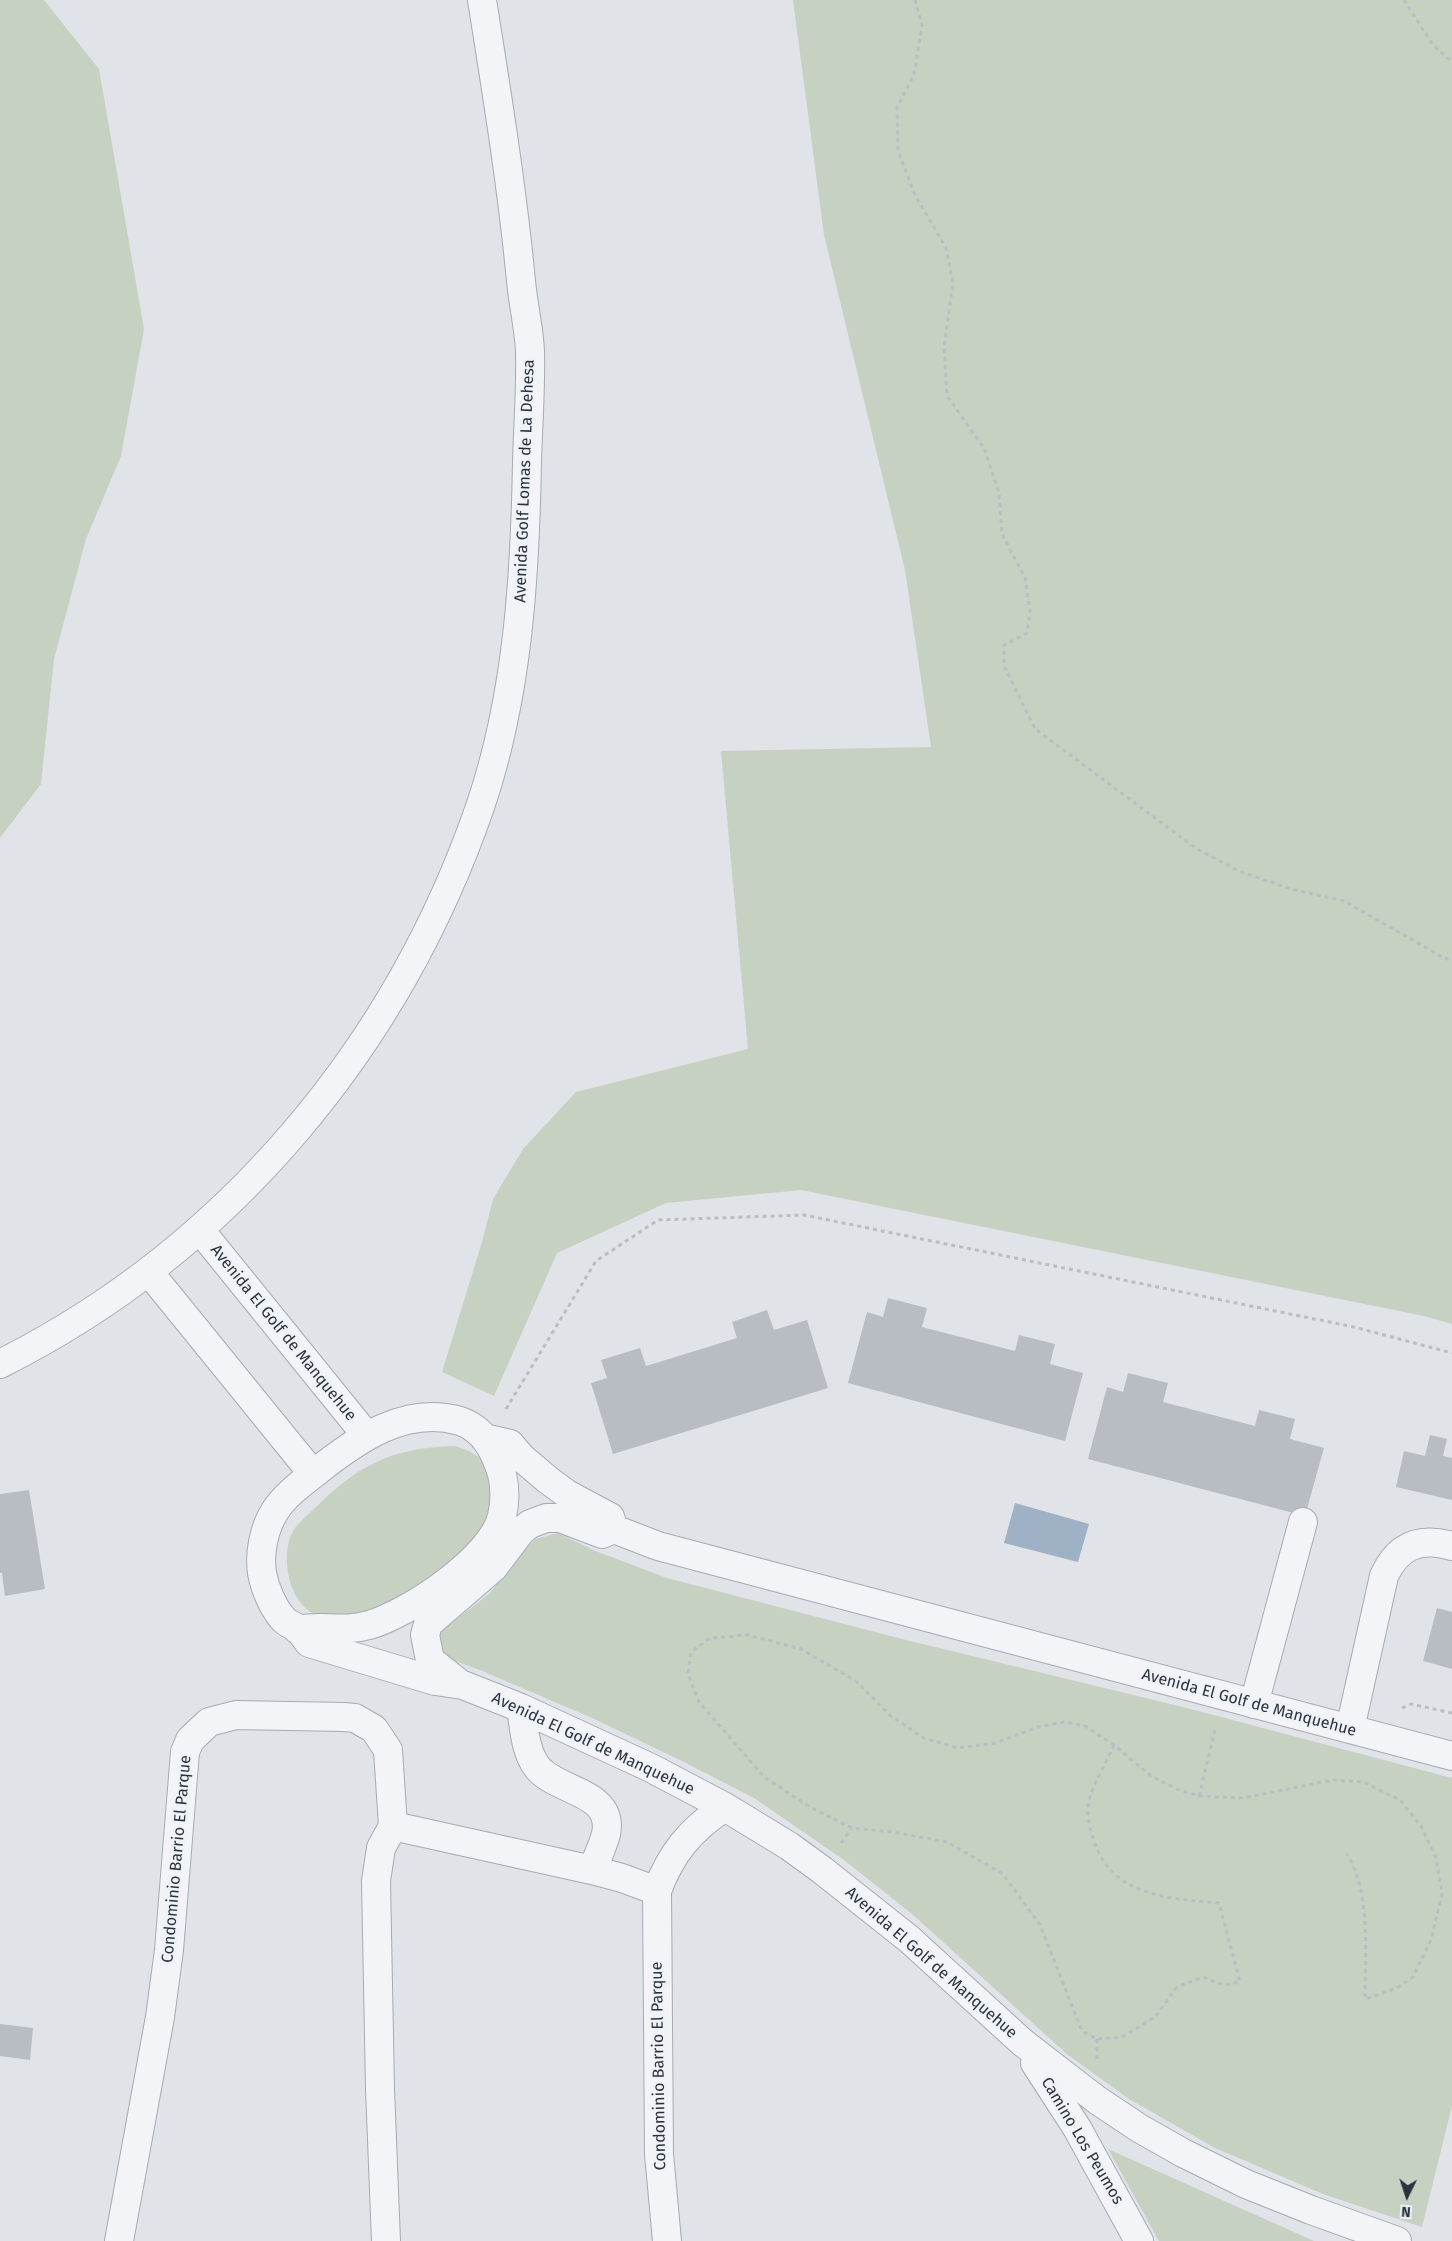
<!DOCTYPE html>
<style>
body{margin:0}
#map{position:relative;width:1452px;height:2241px;overflow:hidden;background:#e0e3e8;font-family:"Fira Sans",sans-serif}
canvas{display:block}
.north{position:absolute;left:1382px;top:2171px;width:50px;height:50px;-webkit-text-stroke:4px #eff2f6;paint-order:stroke;rotate:184deg;font-size:14px;font-weight:700;line-height:20px;text-align:center;color:#2a323e}
.north::after{content:'';display:block;margin:auto;width:18px;height:22px;background:#2a323e;clip-path:polygon(50% 0,100% 100%,50% 72%,0 100%)}
</style>
<div id="map">
<canvas width="1452" height="2241"></canvas>
<div class="north">N</div>
</div>
<script>
const ctx = document.querySelector('canvas').getContext('2d');
ctx.lineJoin = 'round';
function fillPath(path, color) { ctx.fillStyle = color; ctx.fill(path, 'evenodd'); }
function trace(path, color, width, dash) { ctx.strokeStyle = color; ctx.lineWidth = width; ctx.lineCap = dash ? 'butt' : 'round'; ctx.setLineDash(dash || []); ctx.stroke(path); }
function label(font, color, halo, rows, align = 'center') {
  ctx.font = font + ' "Fira Sans",sans-serif'; ctx.lineWidth = 5; ctx.setLineDash([]); ctx.textBaseline = 'middle'; ctx.strokeStyle = halo; ctx.fillStyle = color; for (const [text, x, y, turn = 0] of rows) {
    ctx.save(); ctx.translate(x, y); ctx.rotate((+turn || 0) * Math.PI / 180); ctx.textAlign = isNaN(turn) ? turn : align; if (halo) ctx.strokeText(text, 0, 0); ctx.fillText(text, 0, 0); ctx.restore();
  }
}
const green = new Path2D(`
 M0,0h44l55,69 45,260 -23,127 -35,83 -32,120 -13,125 -41,54z
 M793,0h659v1324l-28,-8 -623,-126 -135,13 -109,50 -63,143 -52,-24 40,-130 11,-43 30,-50 53,-57 172,-43 -27,-298 210,-4 -26,-177 -81,-335z
 M455,1446l14,5 16,10c23,70 -29,102 -82,134 -10,6 -28,21 -39,23 -5,2 -13,0 -19,0 -7,0 -16,1 -23,-1 -31,-7 -41,-53 -32,-79 4,-13 18,-23 27,-32 44,-43 76,-58 138,-60z
 M558,1533l35,17 74,28 235,61 285,69 265,70v328l-30,121 -99,-33 -108,-46 -86,-49 -61,-44 -156,-141 -68,-54 -90,-62 -72,-37 -90,-43 -112,-48 -42,-15 -3,-19 55,-43 32,-41 13,-13z
 M1108,2149l206,92h-155z`);
const water = new Path2D(`
 M1015,1503l74,21 -11,38 -74,-19z`);
const building = new Path2D(`
 M888,1298l39,10 -5,19 93,24 4,-16 36,9 -5,20 33,9 -18,68 -217,-58 19,-71 16,5z
 M767,1310l7,20 33,-10 21,68 -215,66 -22,-71 16,-5 -6,-18 39,-12 6,18 91,-28 -5,-16z
 M1128,1373l40,10 -5,19 92,24 4,-16 36,9 -5,20 34,9 -19,68 -217,-57 19,-72 16,5z
 M1430,1435l17,4 -4,17 9,2v42l-56,-13 8,-36 21,5z
 M29,1490l16,99 -40,7 -3,-23h-2v-79z
 M1437,1608l15,4v57l-29,-8z
 M0,2024l33,4 -3,32 -30,-4z`);
const path = new Path2D(`
 M915,0l7,25 -8,50 -17,32 1,44 17,44 31,53 7,35 -9,64 3,49 37,52 15,45 3,41 23,44 5,33 -3,22 -23,12v21l31,63 162,120 42,22 52,18 53,12 100,57 8,2
 M1404,0l29,45 19,17
 M506,1409l90,-148 62,-41 146,-5 550,112 98,26
 M1402,1708l9,-4 41,9
 M1114,1745c-8,18 -20,37 -25,56 -3,13 0,25 4,37 18,59 74,60 126,65l21,79 -17,3 -20,-8 -26,10 -22,30 -33,20 -25,2 -15,-8 -42,-106 -37,-51 -56,-32 -55,-10 -40,-4 -42,-21 -46,-30 -65,-75 -11,-28 3,-22 19,-14 38,-3 53,14 55,32 35,35 33,22 33,10 38,-5 43,-16 26,-5 21,4 29,19 37,31 28,14 20,6 44,2 90,-18 30,2 37,18 21,26 15,32 6,36 -11,46 -18,37 -16,11 -32,11c0,-43 6,-107 -18,-145
 M1199,1796l17,-70
 M841,1843l11,-15
 M1097,2059v-20`);
const minor = new Path2D(`
 M200,1230l166,205
 M149,1272l164,202
 M0,1364c229,-115 398,-318 481,-560 37,-110 44,-227 46,-342 1,-37 4,-74 3,-111 -1,-23 -7,-47 -9,-70 -9,-94 -24,-187 -39,-281
 M488,1439l22,5 12,14 26,22 19,14 43,23 4,12
 M298,1630c26,-6 42,3 71,-5 39,-11 124,-67 133,-109 3,-13 3,-29 0,-42 -7,-23 -18,-45 -42,-53 -55,-16 -104,19 -144,51 -14,11 -31,23 -41,39 -11,17 -16,42 -13,62 3,16 11,35 22,47 4,4 9,5 13,8 5,4 8,10 12,15l126,38 28,4 58,23 130,60 74,39 64,39 33,24 87,69 113,103 75,58 42,28 44,25 63,31 65,26 86,31
 M459,1683l-29,-23 -5,-25 3,-11 65,-56 28,-37 9,-7 16,-6h14l42,16 12,-5 44,17 794,210
 M1254,1704l49,-182
 M521,1708c3,19 4,43 16,59 19,25 78,24 69,67 -3,12 -9,24 -14,36
 M1350,1729l34,-153c14,-31 36,-39 68,-30
 M393,1826l199,44 30,8 35,13
 M1035,2063l42,65 62,113
 M119,2241l41,-224 9,-67 16,-198 5,-12 19,-18 27,-7 108,2 11,1 19,11 14,21 5,76 -12,22 -5,33 4,208 6,152
 M667,2241l-8,-87 -2,-263c14,-38 34,-62 68,-84`);
const streetNames = [
 ["Avenida Golf Lomas de La Dehesa",525,481,-88],
 ["Avenida El Golf de Manquehue",283,1333,51],
 ["Avenida El Golf de Manquehue",1249,1703,15],
 ["Avenida El Golf de Manquehue",593,1744,25],
 ["Condominio Barrio El Parque",177,1859,-85],
 ["Avenida El Golf de Manquehue",931,1963,41],
 ["Condominio Barrio El Parque",659,2066,-91],
 ["Camino Los Peumos",1082,2141,59]
];
fillPath(green, '#c6d1c2');
fillPath(water, '#9eb1c5');
fillPath(building, '#b8bdc4');
trace(minor, '#a6aab2', 30);
trace(path, '#babec3', 3, [4, 4]);
trace(minor, '#f2f4f7', 28);
label('16px', '#2a323e', '#eff2f6', streetNames);
</script>
